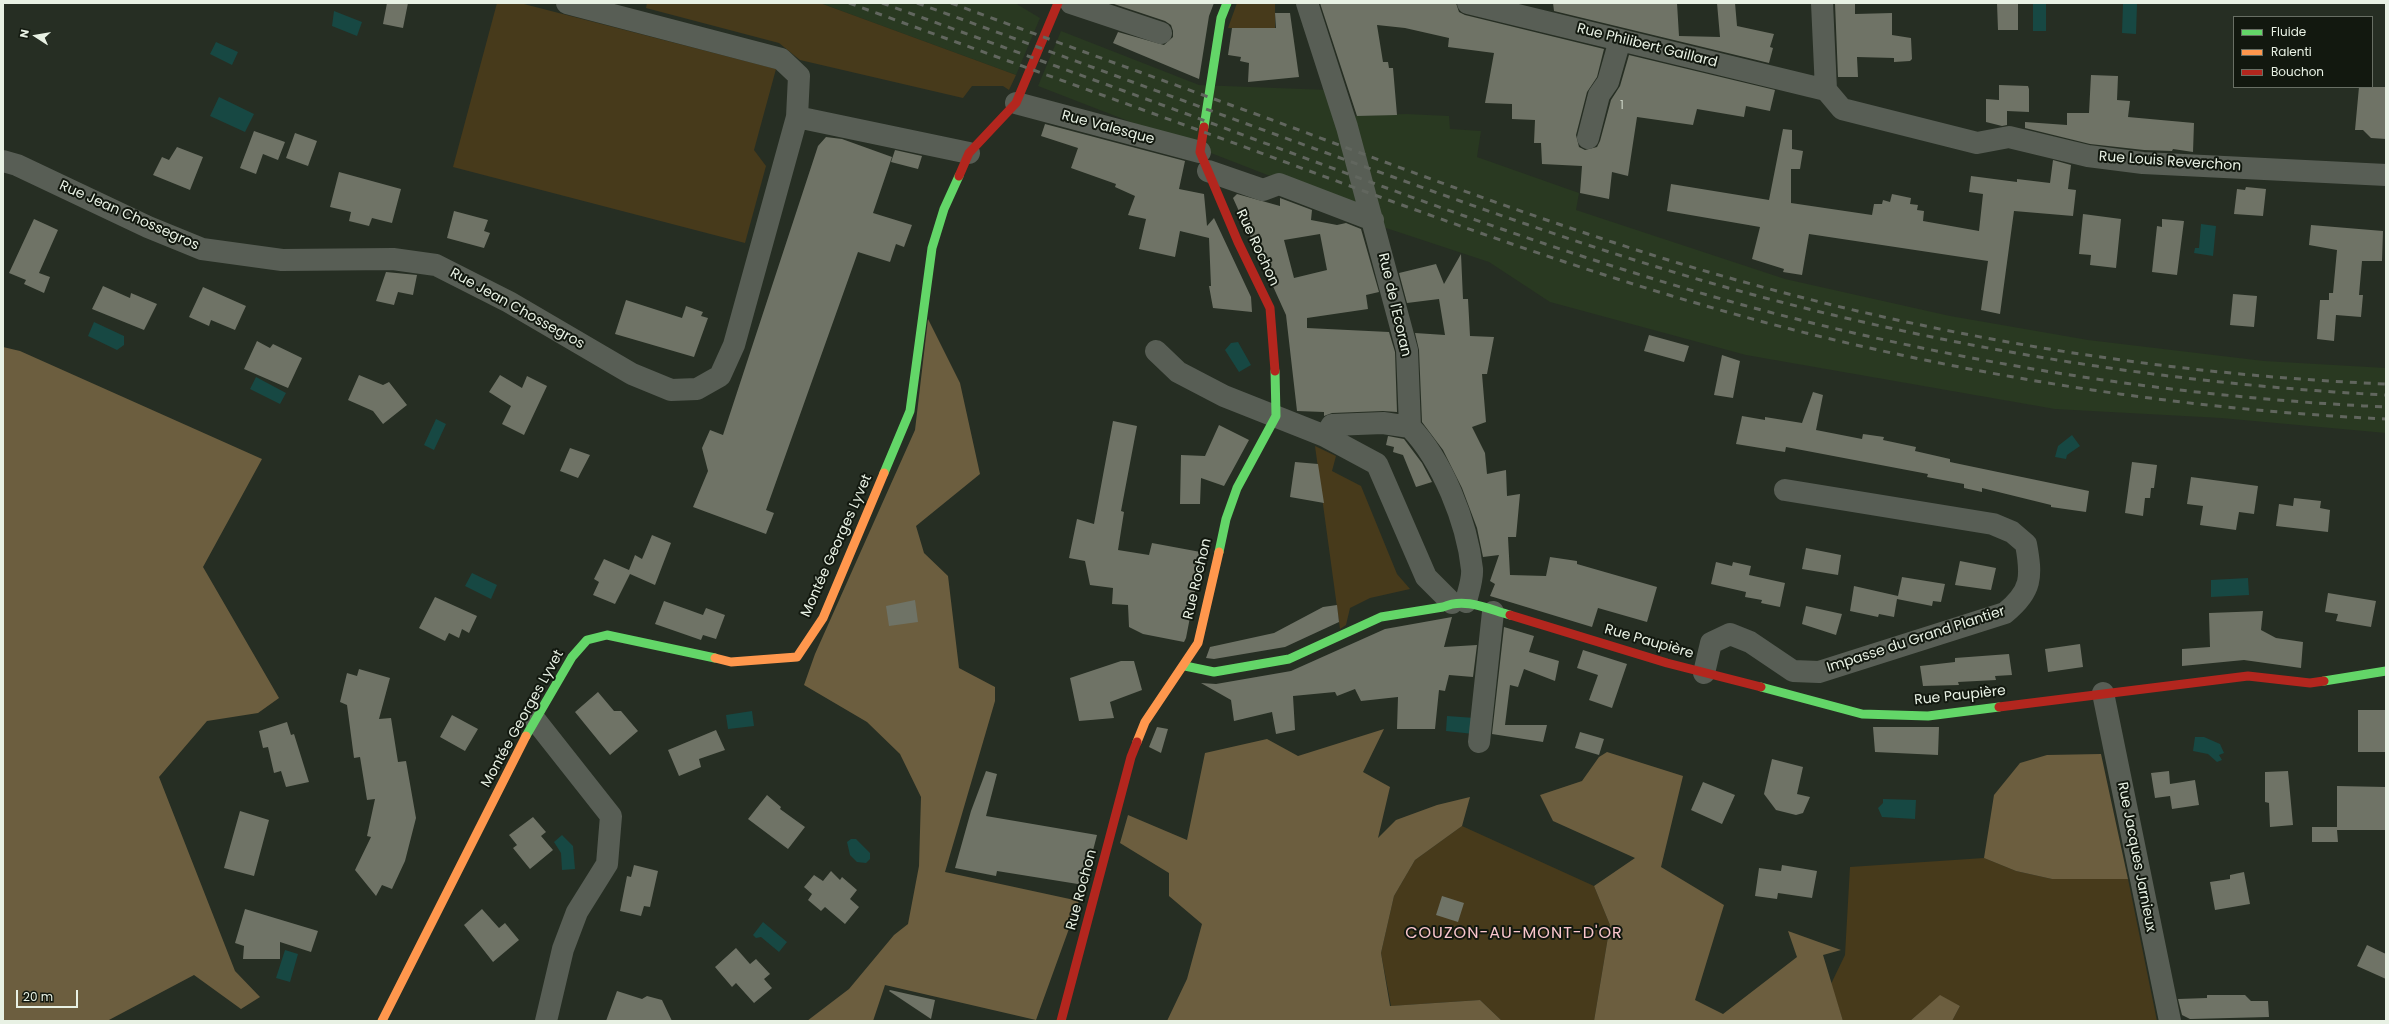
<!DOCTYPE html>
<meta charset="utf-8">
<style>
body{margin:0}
#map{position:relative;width:2389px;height:1024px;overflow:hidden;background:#262e23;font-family:Poppins,sans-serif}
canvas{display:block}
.frame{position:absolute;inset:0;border:4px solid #e8f1e4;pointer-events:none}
.legend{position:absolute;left:2233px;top:16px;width:140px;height:72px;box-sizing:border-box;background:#12180f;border:1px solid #686f64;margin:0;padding:5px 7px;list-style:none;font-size:12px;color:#e8f1e4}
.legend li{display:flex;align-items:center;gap:8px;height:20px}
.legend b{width:20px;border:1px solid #686f64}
.north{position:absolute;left:16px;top:16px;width:40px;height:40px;-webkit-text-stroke:3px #12180f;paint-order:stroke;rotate:282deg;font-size:11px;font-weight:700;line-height:16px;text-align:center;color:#e8f1e4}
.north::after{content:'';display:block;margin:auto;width:14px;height:18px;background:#e8f1e4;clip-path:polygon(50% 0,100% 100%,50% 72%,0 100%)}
.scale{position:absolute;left:16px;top:990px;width:62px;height:18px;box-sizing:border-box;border:2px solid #e8f1e4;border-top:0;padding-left:5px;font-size:12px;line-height:14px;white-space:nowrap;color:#e8f1e4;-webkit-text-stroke:3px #12180f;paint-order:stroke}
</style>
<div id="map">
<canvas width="2389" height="1024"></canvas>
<div class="frame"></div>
<ul class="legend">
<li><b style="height:5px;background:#63d668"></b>Fluide</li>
<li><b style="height:5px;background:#ff974d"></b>Ralenti</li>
<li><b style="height:5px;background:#b3261e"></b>Bouchon</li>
</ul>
<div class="north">N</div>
<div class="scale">20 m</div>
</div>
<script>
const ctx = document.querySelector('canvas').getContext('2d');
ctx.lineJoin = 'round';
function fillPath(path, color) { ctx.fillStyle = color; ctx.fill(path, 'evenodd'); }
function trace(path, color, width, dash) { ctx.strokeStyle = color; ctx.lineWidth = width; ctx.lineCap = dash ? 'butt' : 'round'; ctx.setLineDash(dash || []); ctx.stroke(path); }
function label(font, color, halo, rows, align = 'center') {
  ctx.font = font + ' Poppins,sans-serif'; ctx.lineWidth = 4; ctx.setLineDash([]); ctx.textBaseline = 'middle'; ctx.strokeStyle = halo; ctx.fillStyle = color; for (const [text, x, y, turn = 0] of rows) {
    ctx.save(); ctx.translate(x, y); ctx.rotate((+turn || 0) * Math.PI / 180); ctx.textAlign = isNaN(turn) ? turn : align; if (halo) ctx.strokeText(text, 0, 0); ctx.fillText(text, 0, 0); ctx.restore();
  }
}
const built = new Path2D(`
 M820,3h195l25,15 -24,57z
 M1061,31l138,54 129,5 25,26 53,-2 43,2 1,13 31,2 -4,26 102,36 -3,17 209,69 165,37 138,24 176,21 122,7v65l-165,-15 -166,-9 -309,-54 -196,-53 -61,-40 -106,-35 -20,-15 -325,-126z`);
const green = new Path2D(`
 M497,3h23l256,66 -22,81 12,16 -21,77 -292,-76z
 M647,3h173l196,72 -7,15 -6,-4h-31l-9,12 -163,-38 -21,-17 -133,-35z
 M1237,3h38v25h-47z
 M1315,446l21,10 -4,15 29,15 36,88 13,15 -40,9 -20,10 -4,17 -6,4z
 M1462,826l132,60 16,39 -16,96h-92l-22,-21 -89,6 -10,-53 13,-57 21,-36z
 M1984,858l32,13 36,8h76l29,142h-205l8,-15 -20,-10 -30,25h-67l-12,-37 14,-29 5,-88z`);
const forest = new Path2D(`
 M928,319l32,64 20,91 -64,52 8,27 24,23 11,92 36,19v14l-50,171 134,29 -43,119 -151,-35 -12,36h-66l42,-32 45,-54 14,-11 11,-58 2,-69 -21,-43 -33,-32 -63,-37 11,-31 100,-224z
 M3,347l17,4 242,108 -59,108 76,131 -21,15 -51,8 -48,56 76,194 25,26 -19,12 -47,-34 -87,46h-104z
 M1384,729l-21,43 27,15 -12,51 18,-18 41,-15 33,-8 -8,29 -47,34 -21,36 -13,57 9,53 90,-6 22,21h-335l20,-42 15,-55 -33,-28v-23l-49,-30 8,-28 59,25 18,-87 62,-14 31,17z
 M1607,752l76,24 -22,91 63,38 -29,95 28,14 74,-57 -9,-26 53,19 -18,5 20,66h-249l16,-96 -16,-39 41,-28 -82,-37 -13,-26 42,-14 17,-24z
 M2101,754l27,125h-76l-36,-8 -32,-13 10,-63 26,-32 27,-8z
 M1940,995l20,11 -8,15h-42z`);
const water = new Path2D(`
 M2033,3h13v28h-13z
 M2123,4h14l-1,30 -14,-1z
 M334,11l28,11 -5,14 -25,-10z
 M216,42l22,10 -6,13 -22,-11z
 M219,97l35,17 -9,18 -35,-16z
 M2201,224l15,2 -3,30 -19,-3 1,-5h4z
 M94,322l30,14v9l-7,5 -29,-14z
 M1238,342l13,23 -12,7 -14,-22 6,-7z
 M256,377l30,16 -6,11 -30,-15z
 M436,419l10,5 -12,26 -10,-5z
 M2072,435l8,11 -13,9 -1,4 -11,-2 3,-11z
 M472,573l25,12 -6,14 -26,-13z
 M2248,578l1,17 -38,2v-17z
 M752,711l2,15 -26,3 -2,-14z
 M1447,716l28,2 -1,16 -28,-3z
 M2195,737h9l16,7 4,9 -5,2 3,5 -5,2 -9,-8 -15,-3z
 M1883,799l33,1 -1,19 -33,-2 -4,-9 5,-5z
 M562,835l11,11 2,23 -13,1 -1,-17 -7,-11z
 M856,839l14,14v6l-4,4 -9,-1 -7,-7 -3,-13 4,-3z
 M763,922l24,20 -8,10 -18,-15 -5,1 -3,-3z
 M285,950l13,4 -8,28 -14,-4z`);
const building = new Path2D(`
 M387,3h21l-5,25 -20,-4z
 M1111,3h103l-5,13 -10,63 -86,-36 5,-11 46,13 9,-8v-6l-2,-6 -6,-4z
 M1320,3h136l3,9 6,3 139,34 -7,28 -10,15 -11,43 3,12 6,3 12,-3 3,-6 11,-41 9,-14 9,-31 146,35 -5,21 -24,-5 -2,11 -47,-8 -4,16 -56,-8 -9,59 -16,-4 -3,27 -29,-6 2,-27 -40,-2 -1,-21h-7l1,-23 -23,-1v-15l-27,-1 9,-50 -46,-6 1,-9 -44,-10 -28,-3 6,37h5l1,6h4l4,47 -40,1z
 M1553,3h124l2,33 41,1 -3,-34h18l2,23 37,8 -4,13 3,1 -4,15 -215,-52z
 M1835,3h20v11l37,-1v22l19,3 1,21 -2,2 -16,1v-4l-37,-1 1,20h-20z
 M1997,3h21v27h-20z
 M1275,13h15l9,64 -51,5 1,-19 -9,-2 1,-4 -13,-2 4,-27h44z
 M2091,75l27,1 -1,24 13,1 -2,16 66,6 -1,29 -20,-3 -1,2 -28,-1 -54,-6 -65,-16v-6l42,3v-12h22z
 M1999,85l29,1 1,3v23l-22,-1v14l-5,1 -16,-4v-23l13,1z
 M2359,87h27v52l-15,-1 -8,-8h-8z
 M1045,124l140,37 -6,28 25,5 3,32 7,-8 37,79 1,15 -39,-4 -4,-22h2l-2,-48 -29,-7 -5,26 -36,-8 7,-30 -18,-4 7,-19 -20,-9 1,-3 -45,-16 7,-20 -37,-12z
 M1783,129l9,1v19l11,2 -3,18h-9v34l81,12 2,-11h8l1,-4 7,2 2,-8 19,4 -1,6 8,1 -1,5 7,1 -1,10 56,10 4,-37 -14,-2 2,-16 46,6v-3l33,4 3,-23 18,5 -3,24 8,1 -3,26 -59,-5 -14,103 -19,-4 7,-49 -179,-27 -7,41 -19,-3 1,-3 -32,-10 8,-32 -93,-16 4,-27 98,16z
 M254,131l31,11 -7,18 -15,-6 -7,20 -16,-6z
 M295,133l22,8 -9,25 -22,-8z
 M826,137l16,2 50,18 -19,56 39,12 -8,22 -8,-3 -6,18 -32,-10 -92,258 8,3 -8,21 -73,-27 15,-36 -6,-23 8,-18 13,5 95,-289z
 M177,147l26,10 -13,33 -37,-15 9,-18 7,3z
 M895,150l27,6 -4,13 -27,-7z
 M339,172l62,17 -9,34 -20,-5 -3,8 -20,-5 2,-9 -21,-5z
 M2246,187l20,2 -3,27 -29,-2 3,-25 8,1z
 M1237,194l43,12v-8l32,12 -1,10 26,5 9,-2 15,6 18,63 -13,3 2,14 -61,9v10l82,4 6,20 2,60 -14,-1 -51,2 -8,3v-4l-27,-1 -11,-96 -53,-117zM1320,234l7,36 -33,8 -10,-38z
 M454,211l34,9 -4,11 6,2 -6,15 -37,-10z
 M2083,214l38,5 -5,49 -26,-3 1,-10 -12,-1z
 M34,219l24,11 -19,43 11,4 -6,16 -20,-9 2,-4 -17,-7z
 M2162,219l22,2 -7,54 -25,-3 5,-46 5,1z
 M2311,225l72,6 -1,30h-20l-3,34h4l-2,22 -25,-2 -2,26 -17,-2 3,-39h9v-7h4l4,-43 -28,-5z
 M1461,254l2,45h5l2,37 24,1 -7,37h-5l4,48 -14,5 13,26 2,21 19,-4 1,26 13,-2 -4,43h-8l2,38 36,1 4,-19 27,4v3l80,23 -10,35 -49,-14 -6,19 -102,-31 5,-12 -5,-3 9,-26 -16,2 -6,-29 -15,-40 -19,-38 -21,-28 -3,-72 -4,-17 30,2 -6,-36 -32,4 -8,-30 37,-9 8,20z
 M386,272l31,3 -4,20 -15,-3 -4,13 -18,-4z
 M103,286l27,12 1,-5 26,11 -13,26 -52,-21z
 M203,287l43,19 -11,24 -24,-10 -2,6 -20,-9z
 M2233,294l24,2 -3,31 -24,-2z
 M626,300l56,18 4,-12 17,6 -2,4 7,2 -14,39 -79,-23z
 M1649,335l40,11 -5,16 -40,-11z
 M257,341l13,7 3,-4 29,14 -14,30 -44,-19z
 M1722,355l18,6 -7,37 -19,-3z
 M359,375l24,10 6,-3 18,23 -24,19 -10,-13 -25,-11z
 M500,375l22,13 5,-12 20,10 -23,49 -22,-11 9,-18 -22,-14z
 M1813,392l10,3 -7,35 46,9 1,-5 21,3 -1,3 33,7 -1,4 35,8v3l139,29 -3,21 -35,-5v-2l-69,-17v4l-18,-4v-4l-37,-7 1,-3 -142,-27 -1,5 -49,-8 6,-28 23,4v-3l37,6z
 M1113,421l24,5 -16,85 3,1 -6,38 31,5 3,-12 54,10 -9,28 -11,57 -2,4 -41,-8 -14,-7 -1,-22 -16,-1 1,-16 -23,-3 -5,-24 -16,-3 8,-39 17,5z
 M1219,425l30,15 -25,46 -23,-8 -1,26h-20l1,-49 24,1z
 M1388,436l16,3 18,24 10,19 -16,5 -13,-32 -10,-3 1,-5 -8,-2z
 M570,448l20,7 -12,23 -18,-7z
 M1295,462l23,2 6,39 -34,-6z
 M2132,462l25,3 -3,23h-3l-1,10h-5l-2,18 -18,-3z
 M2191,477l67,9 -4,28 -15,-2 -3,18 -36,-5 3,-19 -16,-2z
 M2294,498l27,3 -1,7 10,2 -2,22 -52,-6 3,-22 14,2z
 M652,535l19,8 -16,42 -25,-11 -15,30 -22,-9 6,-13 -5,-3 10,-20 25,11 6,-15 7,4z
 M1806,548l35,7 -3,20 -36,-6z
 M1960,561l36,7 -5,22 -36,-5z
 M1716,562l16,4 1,-4 18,4 -2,9 36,8 -5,24 -19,-4 1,-3 -17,-3 1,-5 -35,-8z
 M1902,577l43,7 -4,18 -8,-1 -1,5 -35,-7 -3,18 -15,-3 -1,3 -28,-6 4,-25 44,10z
 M2328,593l48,8 -5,26 -35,-6 2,-7 -13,-2z
 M435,597l42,19 -8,17 -7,-4 -3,9 -10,-5 -4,8 -26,-13z
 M915,600l3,22 -29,4 -3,-20z
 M664,601l39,14 3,-7 19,7 -9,24 -13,-4 -2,5 -46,-16z
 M1337,605l2,17 -54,25 -71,12 -8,-1 4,-11 64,-14 49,-26z
 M1806,606l36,8 -6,21 -34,-11z
 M2263,611l-2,19 15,8 27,4 -2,26 -57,-8 -62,6v-17l28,-2 -1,-34z
 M1452,617l-8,30 33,-2 -4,32 -24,-2 -4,16 -6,-1 -4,39h-38l1,-32 -37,4 -6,-12 -18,7 -2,-4 -42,4 2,34 -19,4 -4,-22 -38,9 -3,-21 -30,-17 15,1 75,-13 94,-42z
 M1504,627l30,9 -5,16 30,9 -4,20 -31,-12 -6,18 -8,-2 -5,40h42l-4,17 -51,-8z
 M2080,644l3,23 -35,5 -3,-23z
 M1583,650l44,14 -15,44 -23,-8 9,-25 -21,-7z
 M2009,654l3,21 -17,1 1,4 -38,2 1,3 -36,1 -3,-20 35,-4v-4z
 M1121,661h13l8,29 -32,12 4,16 -35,3 -9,-43z
 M359,669l31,9 -11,41 12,-1 7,44 8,-1 10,57 -11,43 -13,28 -10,-4 -6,11 -21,-26 16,-33 -4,-1 8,-37 -8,1 -7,-43 -6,1 -7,-53 -7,-3 7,-29 10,3z
 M598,692l16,19h7l17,20 -28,24 -35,-43z
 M2358,710h28v42h-28z
 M452,715l26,14 -13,22 -25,-14z
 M287,722l4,13 3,-1 15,48 -23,5 -5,-16 -7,2 -6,-26 -5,1 -4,-17z
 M1157,727l11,2 -7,24 -12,-6z
 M1873,727h66l-1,28 -63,-3z
 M716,730l9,20 -26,9 2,8 -22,9 -11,-26z
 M1580,732l24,7 -5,16 -24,-7z
 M1772,759l31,8 -6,27 13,3 -7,16 -7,2 -20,-5 -12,-16z
 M986,771l11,3 -11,42 111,19 -13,50 -87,-14 -1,5 -41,-8 16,-57z
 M2169,771l1,13 25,-4 4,25 -27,4 -2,-13 -15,2 -4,-25z
 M2288,771l5,54 -23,2 -1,-24 -4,-1v-30z
 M1703,782l32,13 -13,29 -31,-14z
 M2337,786l49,1v43h-49l1,12h-26v-15h25z
 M767,795l14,12 -1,2 25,18 -17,22 -40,-30z
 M240,811l29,9 -15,56 -30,-8z
 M533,817l13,15 -5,4 12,14 -23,19 -17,-21 4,-3 -8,-10z
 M634,865l24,6 -8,36 -6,-1 -3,10 -21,-5 7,-35 4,1z
 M1782,865l35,6 -5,27 -34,-5 -1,6 -22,-3 4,-28 22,3z
 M831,871l9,9 2,-3 15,13 -7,9 9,8 -14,17 -20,-17 -4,4 -13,-11 4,-6 -8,-7 10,-12 9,6z
 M2244,872l6,32 -35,6 -5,-28 20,-3v-4z
 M1442,896l22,7 -6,19 -22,-7z
 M245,909l73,22 -7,21 -31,-10v17h-37l1,-13 -9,-3z
 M482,909l17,19 6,-5 14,17 -26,22 -29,-37z
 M2367,945l19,9v25l-29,-13z
 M736,948l14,16 6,-5 14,15 -6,5 8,9 -18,15 -18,-20 -4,4 -17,-20z
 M890,990l45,10 -4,19 -42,-28z
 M617,991l25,8 5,-3 15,4 10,21h-66z
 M2207,995h38l6,6h17l1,16 -79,2 -8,-4 -4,-16 29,-1z`);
const street = new Path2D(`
 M567,3l214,56 18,17 -2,41 172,36
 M1071,3l90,30
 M1307,3l40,124 60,223 3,77c32,33 57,95 62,142 1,10 -4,23 -6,33
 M1468,3l358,87
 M1822,3l4,87
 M1826,90l16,19 135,34 32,-6 79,19 55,7 243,12
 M1016,103l184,49
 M1588,138l11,-43 9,-13 12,-42
 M3,161l14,4 131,62 54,22 80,11 111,-1 43,6 73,37 123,72 39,16 26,-1 23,-13 14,-31 63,-228
 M1208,171l55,19 16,-6 94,36
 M1156,351l22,21 46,24 101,40 52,28 49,113 26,26
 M1325,436l7,-11 51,-2 27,4
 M1704,673l7,-30 19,-9 20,8 43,29 26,1 186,-59c27,-22 27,-36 21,-69l-14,-12 -19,-8 -208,-34
 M2103,693l67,328
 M536,721l75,95 -4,48 -30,48 -14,37 -17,72
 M1479,742l14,-130`);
const fast = new Path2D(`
 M1204,127l17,-109 6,-15
 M884,473l26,-62 22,-163 12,-39 15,-33
 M1219,552l7,-33 11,-31 39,-72 -1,-45
 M1185,666l29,6 75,-13 92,-42 62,-10c22,-10 45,2 67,8
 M2324,681l62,-10
 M1761,687l101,27 66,2 71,-9
 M526,736l46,-79 15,-17 20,-5 108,23`);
const slow = new Path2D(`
 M715,658l16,4 66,-5 26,-39 61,-145
 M1137,742l8,-20 53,-79 21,-91
 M382,1021l144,-285`);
const jam = new Path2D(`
 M1204,127l-4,25 38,90 32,66 5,63
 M959,176l10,-23 47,-50 42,-100
 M1510,615l157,48 94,24
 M1999,707l249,-31 62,7 14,-2
 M1061,1021l70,-264 6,-15`);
const rail = new Path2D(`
 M849,3c131,48 262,95 393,143 186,69 372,139 564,187 190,47 385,77 580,86
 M882,3c123,45 247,89 369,135 162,60 325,121 492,167 209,57 426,92 643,102
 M917,3c135,49 269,99 404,148 139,50 279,102 422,141 210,57 426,92 643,103
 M951,3c108,40 216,79 324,118 133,50 267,100 403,142 229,69 470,111 708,121`);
const numberNames = [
 ["1",1622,106]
];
const streetNames = [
 ["Rue Philibert Gaillard",1647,46,14],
 ["Rue Valesque",1108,128,15],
 ["Rue Louis Reverchon",2170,162,4],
 ["Rue Jean Chossegros",129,216,24],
 ["Rue Rochon",1257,248,65],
 ["Rue de l'Ecoran",1394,305,77],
 ["Rue Jean Chossegros",517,309,29],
 ["Montée Georges Lyvet",837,546,-66],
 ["Rue Rochon",1198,579,-77],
 ["Impasse du Grand Plantier",1916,640,-18],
 ["Rue Paupière",1649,642,16],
 ["Rue Paupière",1960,696,-6],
 ["Montée Georges Lyvet",523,719,-61],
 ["Rue Jacques Jarnieux",2136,857,79],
 ["Rue Rochon",1082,890,-75]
];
const quarterNames = [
 ["COUZON-AU-MONT-D'OR",1514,934]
];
fillPath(built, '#293921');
fillPath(green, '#473a1b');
fillPath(forest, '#6c5e3f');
fillPath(water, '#174843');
fillPath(building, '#6f7366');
trace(street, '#585e55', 22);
trace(fast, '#63d668', 9);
trace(slow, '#ff974d', 9);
trace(jam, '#b3261e', 9);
trace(rail, '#61665e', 3, [7, 7]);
label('12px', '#cad2c4', null, numberNames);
label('14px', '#e8f1e4', '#12180f', streetNames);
ctx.letterSpacing = '1px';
label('16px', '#fac6cd', '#12180f', quarterNames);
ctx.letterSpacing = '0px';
</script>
